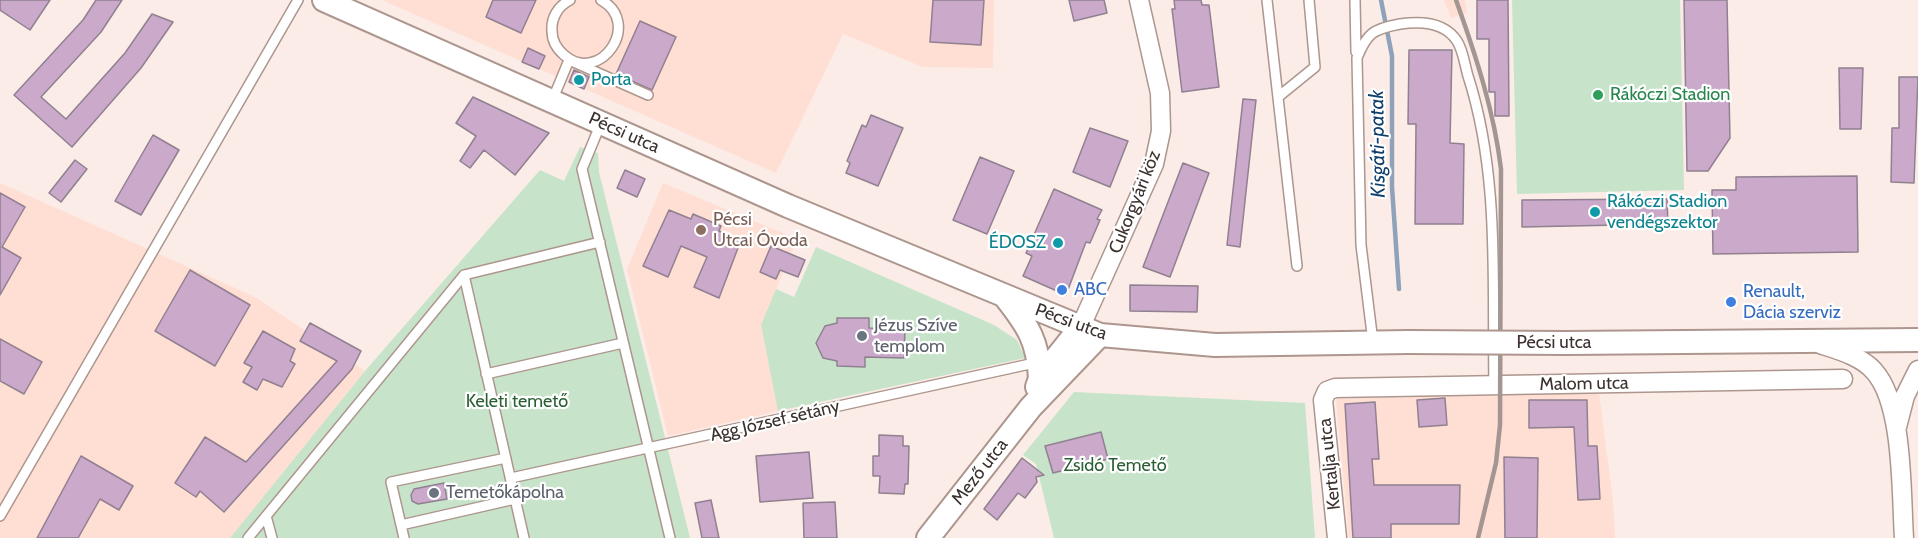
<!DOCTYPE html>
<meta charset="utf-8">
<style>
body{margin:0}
canvas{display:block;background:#fbece7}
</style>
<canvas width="1918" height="538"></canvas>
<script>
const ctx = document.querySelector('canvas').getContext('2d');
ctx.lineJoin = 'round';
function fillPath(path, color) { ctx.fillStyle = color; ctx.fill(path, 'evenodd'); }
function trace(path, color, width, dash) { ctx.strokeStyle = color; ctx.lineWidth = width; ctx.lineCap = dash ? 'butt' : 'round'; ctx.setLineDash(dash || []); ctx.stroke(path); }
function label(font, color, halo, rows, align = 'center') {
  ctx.font = font + ' Cabin,sans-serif'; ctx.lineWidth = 4.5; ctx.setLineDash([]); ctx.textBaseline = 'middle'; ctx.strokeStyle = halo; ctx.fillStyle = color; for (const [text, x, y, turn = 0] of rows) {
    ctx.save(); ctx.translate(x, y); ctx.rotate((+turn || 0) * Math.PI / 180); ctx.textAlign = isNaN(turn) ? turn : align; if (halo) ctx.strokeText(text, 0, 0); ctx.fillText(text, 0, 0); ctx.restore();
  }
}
const built = new Path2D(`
 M382,0h612l-1,68 -70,-1 -80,-33 -67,139z
 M1444,0h21l2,13 -16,5z
 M0,183l255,114 110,74 -135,167h-230z
 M663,183l134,56 -36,86 17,86 -110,25 -41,-167z
 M1599,393l14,108 2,37h-266l-13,-139z`);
const green = new Path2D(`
 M1512,0h168l4,190 -167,4z
 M580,147l18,6 1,19 91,366h-460l135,-167 175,-201 24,11z
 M816,247l178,78 23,15 8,18 -247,53 -17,-86 15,-36 18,8z
 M1074,392l231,11 10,135h-261l-18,-74 -13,-9z`);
const stream = new Path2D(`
 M1381,0l11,56v131l7,102`);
const building = new Path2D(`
 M0,0h50l-20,30 -30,-20z
 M96,0h26l-21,32 -60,65 25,22 59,-66 27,-39 21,8 -32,46 -69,79 -58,-52 69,-75z
 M493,0h43l-15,33 -35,-16z
 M933,0h51l-3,45 -51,-3z
 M1069,0h35l3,13 -33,8z
 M1174,0h27l1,5h7l10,82 -37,5 -10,-83h3z
 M1477,0h31l1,116h-14v-24h-6v-53h-12z
 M1684,0h43l3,138 -22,33h-21z
 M640,21l36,16 -24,53 -36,-16z
 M528,48l17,8 -6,13 -17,-7z
 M1409,50h43l-2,93 14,1 -1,80h-48l1,-100h-8z
 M1839,68h24l-2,61h-21z
 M574,70l15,7 -5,12 -15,-7z
 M1899,77h19l-4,106 -23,-1 1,-54h7z
 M473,97l76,36 -34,42 -31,-25 -14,18 -10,-7 16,-25 -20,-13z
 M1243,99l13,1 -16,147 -13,-2z
 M871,115l32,13 -25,58 -32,-13 4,-10 -3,-2 15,-36 4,2z
 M1090,128l38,13 -18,46 -37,-15z
 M153,135l26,15 -38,65 -26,-14z
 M980,157l34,14 -27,63 -34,-14z
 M75,160l12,9 -26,33 -12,-9z
 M1183,163l26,10 -39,104 -27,-10z
 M625,170l20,9 -8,18 -20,-9z
 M1857,176l1,76 -145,2 -1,-64h24v-13z
 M1054,189l48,21 -5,9 3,1 -10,23 -4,-1 -20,53 -43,-19 9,-20 -6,-3z
 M0,193l25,14 -23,40 19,11 -21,37z
 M1667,199l1,25 -146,3v-27z
 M669,210l22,9 2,-5 28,12 -2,5 22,9 -22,58 -25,-11 13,-30 -26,-11 -13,31 -25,-11z
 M771,246l34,14 -7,17 -18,-7 -4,9 -16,-7z
 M190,270l60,35 -35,61 -60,-35z
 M1130,285l68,1 -1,26 -67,-1z
 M837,318h32v10l36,1 -1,29 -39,-1v10l-28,-1v-5l-14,-3 -7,-15 9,-17 12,-3z
 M310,323l51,28 -9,18 -128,143 -24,-21 -4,6 -21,-14 30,-46 41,25 91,-101 -37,-20z
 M263,331l32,18 -5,12 5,3 -13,23 -19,-8 -6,11 -14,-8 9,-15 -8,-4z
 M0,339l42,23 -18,32 -24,-13z
 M1445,398l2,27 -28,2 -2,-27z
 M1529,400h58l1,46h9l3,53 -22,1 -4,-73 -45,1z
 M1375,402l4,57h-7l2,26h86l-1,39h-68v14h-38l-8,-134z
 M1101,432l7,27 -55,14 -8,-27z
 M879,435l24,1v10h6l-1,38h-3l-1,10 -25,-1 1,-17h-7v-20h6z
 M809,452l4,46 -53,4 -4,-46z
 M81,456l52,30 -14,24 -19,-11 -22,39h-41z
 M1504,457l34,1 -1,80h-32z
 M1022,458l22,17 -8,2 1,5 -12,16 -7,-5 -21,27 -13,-11z
 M444,483l3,16 -29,5 -6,-3 -1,-6 3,-6z
 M711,500l8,38h-17l-7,-35z
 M835,502l2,36h-33l-1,-35z`);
const service = new Path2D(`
 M570,0c-12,6 -19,18 -18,31 0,9 5,18 12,24 36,31 79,-32 37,-55
 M1267,0l30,266
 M1355,0l1,52
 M1278,97l37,-30 -6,-67
 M552,101l17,-41 79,35
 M601,123l-19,46 88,369
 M464,275l60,263
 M1373,342l-12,-97 -4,-187c10,-25 16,-29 43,-34 20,-3 44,-3 57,17 6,9 8,25 11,35 32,99 24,206 26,309
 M486,374l137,-31
 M511,478l528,-116
 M0,516l298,-516
 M266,516l6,22
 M401,525l114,-26
 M248,538l216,-263 136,-33
 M404,538l-13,-56 115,-24`);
const minor = new Path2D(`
 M1080,328l74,-164 7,-33 -1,-38 -21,-93
 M1820,344c18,6 41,12 54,27 30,33 27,123 30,167
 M1897,427l8,-31 13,-26
 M1337,538l-14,-138 4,-9 8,-3 508,-9`);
const tertiary = new Path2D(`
 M324,0l464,206 312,129 115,10 193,-3
 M1006,298c22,28 32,43 34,80
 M1567,343l351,-3
 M1037,387l3,-9 40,-50
 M928,538l103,-131 69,-72`);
const rail = new Path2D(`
 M1456,0c20,56 38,111 45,169l-1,256 -4,38 -18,75`);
const tertiaryBridge = new Path2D(`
 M1408,342l159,1`);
const markers = [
 [579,80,6,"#0f9aa8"],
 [1598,95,6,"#2e9e5b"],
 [1595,212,6,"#0f9aa8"],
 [701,230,6,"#8d6e63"],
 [1058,243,6,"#0f9aa8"],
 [1062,290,6,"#3f7fe0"],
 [1731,302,6,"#3f7fe0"],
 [862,336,6,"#6b7280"],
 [434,493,6,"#6b7280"]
];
const cultureNames = [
 ["Porta",591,80],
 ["Rákóczi Stadion",1607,202],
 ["vendégszektor",1607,223],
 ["ÉDOSZ",1046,243,"right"]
];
const leisureNames = [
 ["Rákóczi Stadion",1610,95]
];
const streetNames = [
 ["Pécsi utca",624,133,24],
 ["Cukorgyári köz",1135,202,-68],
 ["Pécsi utca",1071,322,20],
 ["Pécsi utca",1554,343],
 ["Malom utca",1584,384,-1],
 ["Agg József sétány",775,421,-13],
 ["Kertalja utca",1330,464,-96],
 ["Mező utca",980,472,-52]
];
const educationNames = [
 ["Pécsi",713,220],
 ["Utcai Óvoda",713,241]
];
const shopNames = [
 ["ABC",1074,290],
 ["Renault,",1743,292],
 ["Dácia szerviz",1743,313]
];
const worshipNames = [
 ["Jézus Szíve",874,326],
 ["templom",874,347],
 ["Temetőkápolna",446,493]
];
const parkNames = [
 ["Keleti temető",517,402],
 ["Zsidó Temető",1115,466]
];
const waterNames = [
 ["Kisgáti-patak",1378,144,-91]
];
fillPath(built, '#ffded3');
fillPath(green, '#c7e4ca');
trace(stream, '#8fa2ba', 4.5);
fillPath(building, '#caa9cb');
trace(building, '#908090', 1.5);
trace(service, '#ad968e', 12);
trace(minor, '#ad968e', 21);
trace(tertiary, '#ad968e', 26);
trace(service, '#fff', 9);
trace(minor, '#fff', 18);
trace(tertiary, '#fff', 22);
trace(rail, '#a39692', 4.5);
trace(tertiaryBridge, '#ad968e', 26, []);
trace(tertiaryBridge, '#fff', 22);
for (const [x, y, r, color] of markers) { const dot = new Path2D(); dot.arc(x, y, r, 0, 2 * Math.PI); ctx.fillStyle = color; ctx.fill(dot); trace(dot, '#fff', 2); }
label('18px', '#0d838f', '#fff', cultureNames, 'left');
label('18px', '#27864d', '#fff', leisureNames, 'left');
label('18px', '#3b312e', '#fff', streetNames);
label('18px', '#785e54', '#fff', educationNames, 'left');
label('18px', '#366cbe', '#fff', shopNames, 'left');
label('18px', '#5b616d', '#fff', worshipNames, 'left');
label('18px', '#2a5f34', '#fff', parkNames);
label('italic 20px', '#0f3f6a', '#fff', waterNames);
</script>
